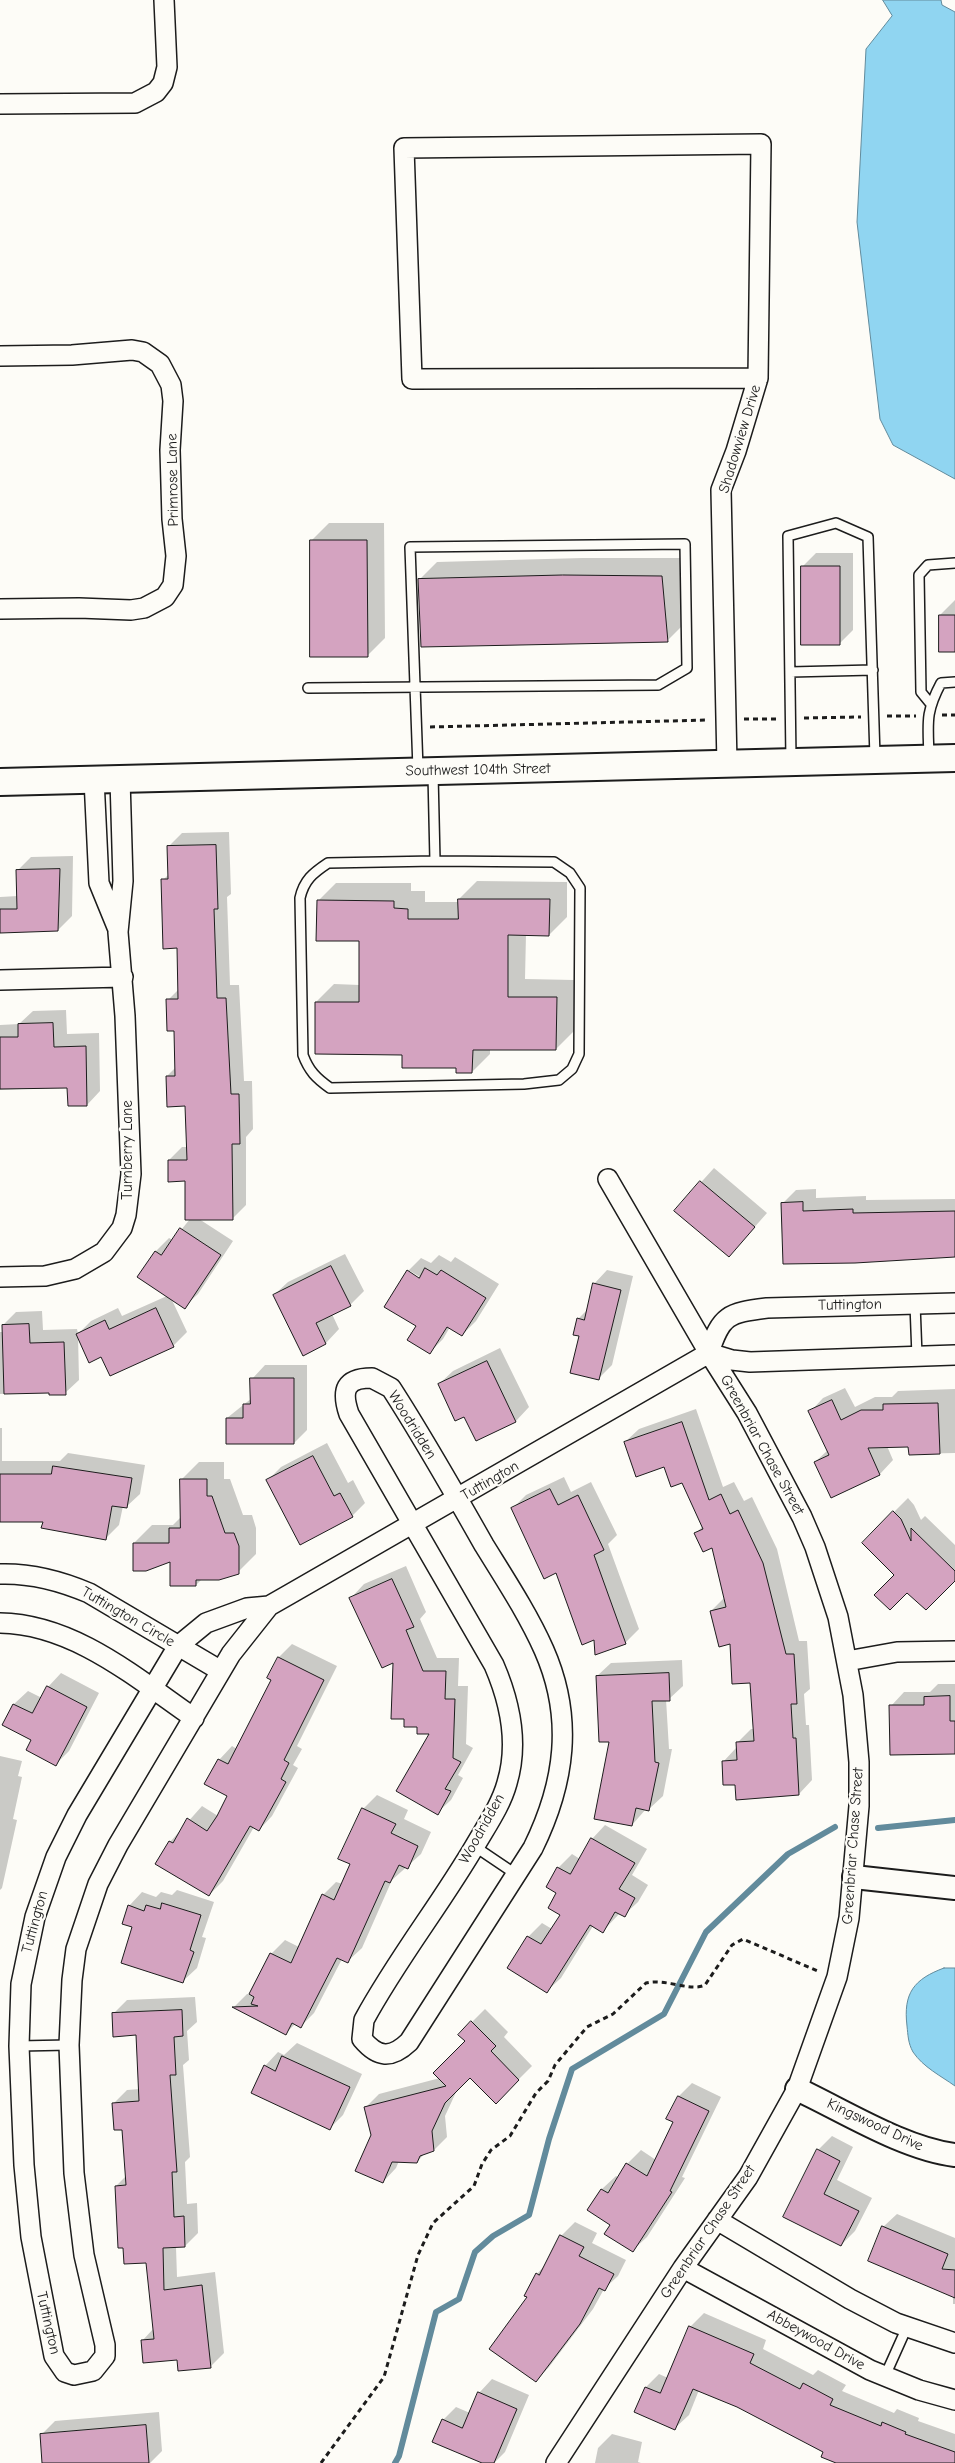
<!DOCTYPE html>
<style>
body{margin:0}
canvas{display:block;background:#fdfcf7}
</style>
<canvas width="955" height="2463"></canvas>
<script>
const ctx = document.querySelector('canvas').getContext('2d');
ctx.lineJoin = 'round';
function fillPath(path, color) { ctx.fillStyle = color; ctx.fill(path, 'evenodd'); }
function trace(path, color, width, dash) { ctx.strokeStyle = color; ctx.lineWidth = width; ctx.lineCap = dash ? 'butt' : 'round'; ctx.setLineDash(dash || []); ctx.stroke(path); }
function label(font, color, halo, rows, align = 'center') {
  ctx.font = font + ' "Comic Neue",sans-serif'; ctx.lineWidth = 4.5; ctx.setLineDash([]); ctx.textBaseline = 'middle'; ctx.strokeStyle = halo; ctx.fillStyle = color; for (const [text, x, y, turn = 0] of rows) {
    ctx.save(); ctx.translate(x, y); ctx.rotate((+turn || 0) * Math.PI / 180); ctx.textAlign = isNaN(turn) ? turn : align; if (halo) ctx.strokeText(text, 0, 0); ctx.fillText(text, 0, 0); ctx.restore();
  }
}
const water = new Path2D(`
 M883,0h58l1,5 13,7v467l-62,-34 -13,-26 -23,-197 9,-173 26,-33z
 M944,1968h11v118c-14,-10 -32,-19 -42,-34 -5,-9 -5,-17 -6,-26 -4,-33 7,-47 37,-58z`);
const shadow = new Path2D(`
 M329,523h55l1,115 -18,18 -56,-115z
 M816,553h37v77l-14,14 -37,-77z
 M582,558h98l5,65 -18,18 -248,-61 18,-18z
 M955,600v50l-15,-35z
 M229,832l2,62 -4,3 3,88h9l5,96h8l1,48 -7,8v68l-13,13 -34,1 34,22 -35,53 -14,13 -13,-9 16,34 -14,14 -71,10 -24,-21 1,45 -14,13 -15,-2 -50,3v-62h3v-7l13,-13 26,-1 1,19 34,-1 1,5 13,-13 27,-13 4,8 45,-20 -28,-19 17,-26 13,-13 4,2 17,-21 -4,-39 -17,-20 13,-13h6l-2,-42 -19,-29 9,-9 -1,-38 -7,-29 11,-11 -1,-42 -15,-67 6,-6 -1,-27 14,-14z
 M73,856l-1,60 -14,14 -58,1v-34l18,-1v-26l13,-13z
 M477,881l90,1v35l-18,18 -23,-1 -1,45 49,1v51l-18,18h-66v5l-18,18 -69,-19 -87,-51 18,-18 26,1 1,-45 -43,-39 18,-18h75v8h14v11h34v-3z
 M66,1010l1,24 32,-1 1,58 -13,14 -18,-18 -69,3v-65l19,-1 14,-13z
 M714,1168l53,45 -38,43 -54,-45z
 M816,1189v9l50,-2v4l89,-1v57l-100,6 -73,-58 14,-14z
 M345,1254l19,37 -14,14 -18,9 7,15 -13,14 -23,11 -29,-59 14,-13z
 M439,1255l12,7 4,-5 44,27 -23,37 -14,14 -12,-8 -7,12 -13,13 -22,-81 13,-13 10,5zM410,1271l15,9 -2,2 -13,-8z
 M607,1270l26,6 -21,89 -14,14 -18,-43 -2,-17 10,-10 6,-25z
 M500,1348l29,59 -13,14 -40,19 -12,-24 -25,-32 14,-13z
 M265,1365h42v65l-13,13 -67,-25 25,-20v-19z
 M845,1388l10,19 20,-10h17l6,-6 57,-2v64l-45,1 -1,-8h-22l6,14 -13,14 -48,22 -17,-34 13,-12 -18,-38 13,-14z
 M696,1409l27,78 11,-5 10,19 8,-4 25,52 22,92h8l3,48 -6,5 2,31h3l3,55 -13,14 -63,-11 -13,-21 13,-14 1,-5 14,-14h3l-3,-47 -40,-71 14,-14 -12,-51 -18,-12 8,-8 -21,-45 -17,-15 -40,-24 14,-13z
 M0,1428h2v33h58l8,-8 77,12 -5,29 -14,13 -3,-1 -4,19 -13,13 -62,-17h-44z
 M327,1443l21,40 5,-3 12,23 -13,13 -84,-36 13,-13z
 M199,1462h25v17h6l13,36h9l4,13v26l-18,18 -36,7 -6,6 -25,-25 -37,-17 18,-18h21l8,-8v-37z
 M564,1477l7,15 20,-10 26,53 -9,9 31,85 -14,14 -69,-72 -44,-62 14,-14z
 M908,1498l6,7 7,15 4,-4 30,29v34l-59,-4 -33,-32z
 M406,1566l20,46 -6,7 17,39h22l-1,28h10l-2,58 7,4 -15,27 5,3 -12,22 -14,13 -6,-80 -12,-7 -25,-65 -43,-63 13,-14z
 M292,1644l45,22 -40,80 5,3 -9,16 5,3 -26,48 -13,14 -5,-3 -31,54 -14,14 -39,-53 32,-36 16,10 11,-21 -10,-35 13,-14 5,3 35,-69 7,-23z
 M682,1660l1,26 -14,13h-3l3,50h3l-9,47 -14,13h-3l-14,16 -35,-149 14,-13z
 M61,1673l38,20 -30,58 -13,13 -23,-24 -29,-15 10,-21 14,-13 14,7 6,-11z
 M938,1684h17v69l-64,-47 13,-14h26z
 M0,1756l22,5 -4,15 4,1 -9,42 4,1 -15,68 -2,2z
 M377,1795l31,15 -4,9 27,13 -10,22 -29,26 -30,68 -14,13 -6,-2 -28,54 -13,13 -6,-2 -9,9 -52,-26 13,-13h4l20,-40 14,-14 14,7 24,-52 13,-13 7,2 9,-20 11,-55z
 M605,1825l42,24 -15,26 16,10 -10,17 -14,13 -4,-2 -17,18 -10,-5 -32,52 -14,13 -38,-23 19,-31 14,-14 10,6 9,-15 -3,-22 -10,-6 10,-18 14,-14 8,5 12,-20z
 M177,1890l37,12 -12,35 4,1 -9,30 -14,13 -49,-55 -5,-20 13,-14 14,5 5,-5 11,3z
 M195,1997l2,25 -10,9 2,29 -6,5 7,92 -5,5 2,42 10,-1 1,30 -13,13 -9,1 1,30 38,-5 9,81 -14,14 -32,-9 -36,-17 12,-13 -7,-66 -31,-76 11,-11 -4,-47 -9,-25 13,-13 13,-1 -3,-55 -24,-20 14,-14z
 M485,2009l23,23 -4,5 28,29 -36,36 -26,-26 -12,12 -13,28 2,21 -13,13 -8,2 -9,10 -18,-1 -3,7 -13,14 -18,-74 14,-14 61,-16 26,-37 -7,-6z
 M297,2043l65,31 -19,41 -13,13 -65,-62 13,-14 6,3z
 M692,2083l29,14 -39,80 3,1 -38,59 -14,13 -21,-25 -23,-15 13,-21 14,-13 3,2 8,-14 14,-14 15,10 19,-38 4,-26z
 M832,2136l21,11 -16,33 35,18 -17,33 -14,14 -57,-28 34,-67z
 M897,2214l58,24v66h-2v-8l-70,-69z
 M575,2222l22,11 -5,10 34,17 -8,16 -14,13 -11,20 -44,58 -13,14 -7,-84 8,-23 9,-10 15,-28z
 M704,2313l62,27 -3,9 50,26 5,-5 28,15 -4,6 52,22 3,-4 22,9 -1,3 37,13v29h-116l-14,-12 -88,-45 -38,-16 -10,25 -14,13 -29,-41 13,-13 9,4 22,-51z
 M492,2379l37,16 -24,57 -11,11h-9l-42,-43 13,-13 14,6 9,-20z
 M159,2412l3,39 -12,12h-106l-3,-28 14,-14z
 M612,2434l30,8 -4,20 3,1h-46l3,-15z`);
const stream = new Path2D(`
 M878,1828l77,-8
 M395,2463l4,-7 37,-144 23,-13 16,-47 18,-16 36,-21 20,-76 23,-70 92,-55 42,-82 82,-78 47,-27`);
const building = new Path2D(`
 M310,540h57l1,117h-58z
 M801,566h39v79h-39z
 M563,575l99,1 6,66 -247,5 -3,-68z
 M939,615h16v37h-16z
 M216,845l2,64h-4l3,89h9l5,96h8l1,50h-8l1,76h-48v-39l-17,1v-22h19l-2,-54 -18,1 -1,-31h9l-1,-45h-7l-1,-32h12l-1,-51 -14,1 -2,-70h7l-1,-33z
 M60,869l-2,62 -58,2v-24h17l-1,-39z
 M458,899h92l-1,37 -41,-1v62h49l-1,53h-83l-1,23h-16v-5h-54v-13l-87,-1v-52h44v-61h-43l1,-41 77,1v7l14,1v10h50z
 M53,1023l1,24 32,-1 1,60h-19l-1,-18 -67,1v-52h18v-13z
 M700,1181l55,46 -26,30 -55,-46z
 M803,1202v9l50,-2v4l102,-2v46l-100,6 -72,1 -2,-61z
 M180,1228l41,27 -36,54 -48,-32 18,-26 6,4z
 M331,1266l20,40 -35,17 10,21 -23,12 -30,-61z
 M425,1268l12,7 4,-5 45,28 -24,38 -15,-9 -17,27 -23,-14 9,-14 -32,-19 23,-37 12,8z
 M593,1283l28,7 -22,90 -29,-7 9,-37 -6,-1 4,-17 7,2z
 M156,1308l18,39 -64,29 -9,-19 -12,6 -13,-29 29,-14 4,9z
 M29,1324l1,19 34,-1 2,53h-17v-2l-45,1 -2,-69z
 M487,1361l29,61 -40,19 -12,-24 -9,4 -17,-37z
 M250,1378h44v66h-68v-26h17v-14h7z
 M832,1400l9,20 20,-10h22v-6l55,-1 2,51 -31,1 -1,-8 -40,1 12,27 -49,23 -17,-36 15,-7 -21,-44z
 M682,1422l27,78 12,-6 9,20 8,-4 25,53 23,91h8l3,50h-6l2,34h3l3,57 -63,5 -1,-15h-12l-1,-24 15,-1 -1,-18 18,-1 -4,-58 -18,1 -2,-40 -11,3 -9,-36 16,-4 -14,-59 -9,4 -9,-19 9,-4 -21,-46 -11,4 -7,-20 -28,10 -12,-35z
 M313,1456l21,40 6,-3 13,24 -53,28 -34,-65z
 M53,1466l79,12 -5,30 -15,-2 -6,34 -65,-12 2,-6h-43v-48h51z
 M180,1479h27v17h5l13,37h9l5,13v28l-20,6h-23v6h-26v-24l-24,9h-13v-28h36v-15h11z
 M550,1489l8,16 20,-10 26,55 -10,5 32,89 -31,11 -1,-15 -12,5 -26,-72 -12,6 -33,-71z
 M893,1511l8,8 10,22v-13l44,43v10l-29,29 -19,-17 -17,17 -16,-15 20,-20 -32,-32z
 M392,1579l22,48 -8,3 17,41h23l-1,28h10l-2,59 8,4 -16,27 6,2 -13,24 -42,-24 33,-57h-12v-7h-13v-8h-13l2,-56 -11,5 -33,-70z
 M278,1657l46,23 -40,80 5,3 -8,16 5,3 -27,49 -9,-5 -41,70 -54,-32 14,-23 4,2 14,-25 20,13 10,-15 10,-20 -23,-12 14,-25 10,5 43,-84 -4,-2z
 M669,1673l1,28h-18l3,61 4,1 -10,48 -13,-3 -4,18 -38,-7 15,-77h-10l-3,-66z
 M47,1686l40,21 -31,59 -30,-16 5,-10 -29,-15 11,-21 19,9z
 M950,1696v25h5v33l-65,1 -1,-50h35v-8z
 M362,1808l34,16 -5,9 27,13 -10,23 -9,-4 -9,18 -5,-2 -37,82 -11,-5 -36,70 -9,-5 -6,12 -54,-28 26,-1 -7,-2 3,-7 -5,-3 21,-41 21,10 31,-69 12,6 16,-36 -12,-5z
 M591,1838l44,25 -16,26 16,9 -10,19 -10,-5 -12,21 -13,-8 -43,68 -40,-25 20,-32 14,8 19,-29 -12,-7 8,-15 -10,-6 11,-20 13,7z
 M162,1903l39,12 -11,35 4,2 -11,31 -62,-20 11,-36 -10,-3 6,-19 16,6 2,-6 14,4z
 M182,2010l1,26 -9,1 2,38h-6l7,97h-5l2,45 10,-1 1,31 -22,1 1,42 38,-5 9,83 -33,3 -1,-11 -34,3 -2,-23 13,-1 -8,-76 -22,1 -1,-16h-5l-3,-62 11,-1 -4,-55h-8l-2,-27 27,-2 -3,-66 -23,2 -1,-24z
 M471,2021l25,25 -5,5 28,29 -23,24 -26,-26 -25,25 -13,28 2,20 -14,5 -3,7 -25,-1 -9,21 -28,-12 16,-36 -7,-28 82,-21 -13,-13 32,-32 -7,-6z
 M282,2056l68,31 -20,43 -79,-37 13,-28 11,6z
 M678,2096l31,15 -39,80 2,1 -39,60 -29,-18 6,-9 -23,-15 14,-21 7,4 18,-30 21,13 26,-54 -7,-3z
 M817,2149l23,12 -16,33 35,17 -18,35 -58,-29z
 M882,2226l66,28 -6,15 13,1v28l-87,-37z
 M560,2235l24,12 -5,9 35,18 -9,17 -6,-3 -19,36 -44,58 -47,-33 38,-52 -3,-1 12,-23 3,2z
 M689,2326l65,28 -4,9 50,26 3,-6 30,16 -3,6 51,21 1,-4 24,10 -1,2 50,18v11h-119l-15,-6 2,-5 -86,-45 -44,-18 -18,41 -41,-18 11,-25 15,6z
 M478,2392l39,17 -23,54h-12l-50,-21 10,-23 20,9z
 M146,2425l3,38h-107l-2,-29z`);
const path = new Path2D(`
 M942,715h13
 M887,716h29
 M804,718l57,-1
 M744,719h32
 M430,727l278,-7
 M321,2463l63,-86 34,-122 15,-32 41,-37 8,-22 9,-14 19,-14 26,-43 12,-12 7,-16 32,-38 26,-13 33,-31c19,-5 44,9 59,2l27,-40 11,-6 77,33`);
const service = new Path2D(`
 M790,672l83,-2
 M308,688l350,-3 29,-17 -2,-124 -275,3c3,74 5,148 8,222
 M930,703l-9,-11 -2,-117 9,-10 27,-2
 M929,756c-1,-33 -4,-43 12,-73l14,-1
 M791,760l-3,-224 48,-13 32,14 7,220
 M433,774l2,87 -107,2c-15,10 -24,17 -28,35l3,157c6,16 13,23 27,33l194,-4 35,-4 13,-11 7,-15 1,-166 -10,-15 -16,-11 -119,-1
 M915,1304l2,52
 M474,1846l43,29
 M19,2046l50,-1
 M885,2376l22,-49`);
const minor = new Path2D(`
 M0,104l135,-1 21,-11 7,-9 4,-16 -3,-67
 M0,356l72,-1 60,-5 11,2 17,12 11,21 2,16 -3,49 2,69 4,37 -3,29 -8,12 -21,11 -13,2 -52,-2 -79,1
 M727,764l-6,-274 15,-39 22,-73 3,-234 -357,4 8,231 346,-1
 M94,779l5,104 18,44
 M0,980l123,-3
 M0,1277l45,-1 30,-7 29,-17 18,-24 4,-13 5,-41 -6,-158 -7,-84 5,-51 -3,-102
 M709,1353l23,7 18,2 205,-7
 M372,1378l19,10c33,51 63,104 93,157 21,34 44,69 60,105 30,68 21,133 -11,198l-124,194c-18,17 -31,16 -47,-3l2,-19c33,-61 77,-116 112,-176 11,-19 25,-39 31,-61 12,-40 3,-81 -13,-118l-145,-251c-8,-24 -4,-36 23,-36z
 M0,1574c31,-1 61,7 89,19l132,78
 M269,1606l-38,48 -113,191 -20,39 -22,65 -4,31 -3,65 5,128 10,82 21,90v11l-12,15 -19,4 -9,-3 -11,-16 -23,-119 -7,-72 -5,-119 2,-62 14,-67 21,-60 21,-42 101,-169 28,-23 41,-15 22,-2 21,-12 419,-241c12,-38 19,-40 58,-45l188,-5
 M0,1623c74,1 136,55 194,95
 M847,1661l50,-9 58,-1
 M717,2220l133,79 46,24 59,20
 M683,2268l187,102 49,20 36,10
 M556,2463l127,-195 65,-91 49,-88 40,-112 12,-59 10,-112v-44l-6,-67 -15,-78 -23,-70 -13,-30 -55,-104 -38,-60 -101,-174`);
const tertiary = new Path2D(`
 M854,1877l101,11
 M797,2089c47,22 107,60 158,66`);
const secondary = new Path2D(`
 M0,782l955,-24`);
const streetNames = [
 ["Shadowview Drive",740,439,-73],
 ["Primrose Lane",173,480,-91],
 ["Southwest 104th Street",478,770,-1],
 ["Turnberry Lane",128,1150,-90],
 ["Tuttington",850,1305,-1],
 ["Woodridden",412,1425,58],
 ["Greenbriar Chase Street",762,1445,61],
 ["Tuttington",490,1481,-30],
 ["Tuttington Circle",128,1617,30],
 ["Woodridden",482,1829,-61],
 ["Greenbriar Chase Street",853,1846,-86],
 ["Tuttington",35,1922,-75],
 ["Kingswood Drive",875,2125,25],
 ["Greenbriar Chase Street",708,2232,-56],
 ["Tuttington",48,2323,77],
 ["Abbeywood Drive",816,2340,29]
];
fillPath(water, '#90d5f1');
trace(water, '#628b9c', 1);
fillPath(shadow, '#0003');
trace(stream, '#628b9c', 6);
fillPath(building, '#d4a3c0');
trace(building, '#1c1c1c', 1);
trace(service, '#1c1c1c', 12);
trace(minor, '#1c1c1c', 22);
trace(tertiary, '#1c1c1c', 26);
trace(secondary, '#1c1c1c', 30);
trace(path, '#1c1c1c', 3, [5, 4]);
trace(service, '#fdfcf7', 9);
trace(minor, '#fdfcf7', 19);
trace(tertiary, '#fdfcf7', 22);
trace(secondary, '#fdfcf7', 26);
label('15px', '#1c1c1c', '#fdfcf7', streetNames);
</script>
